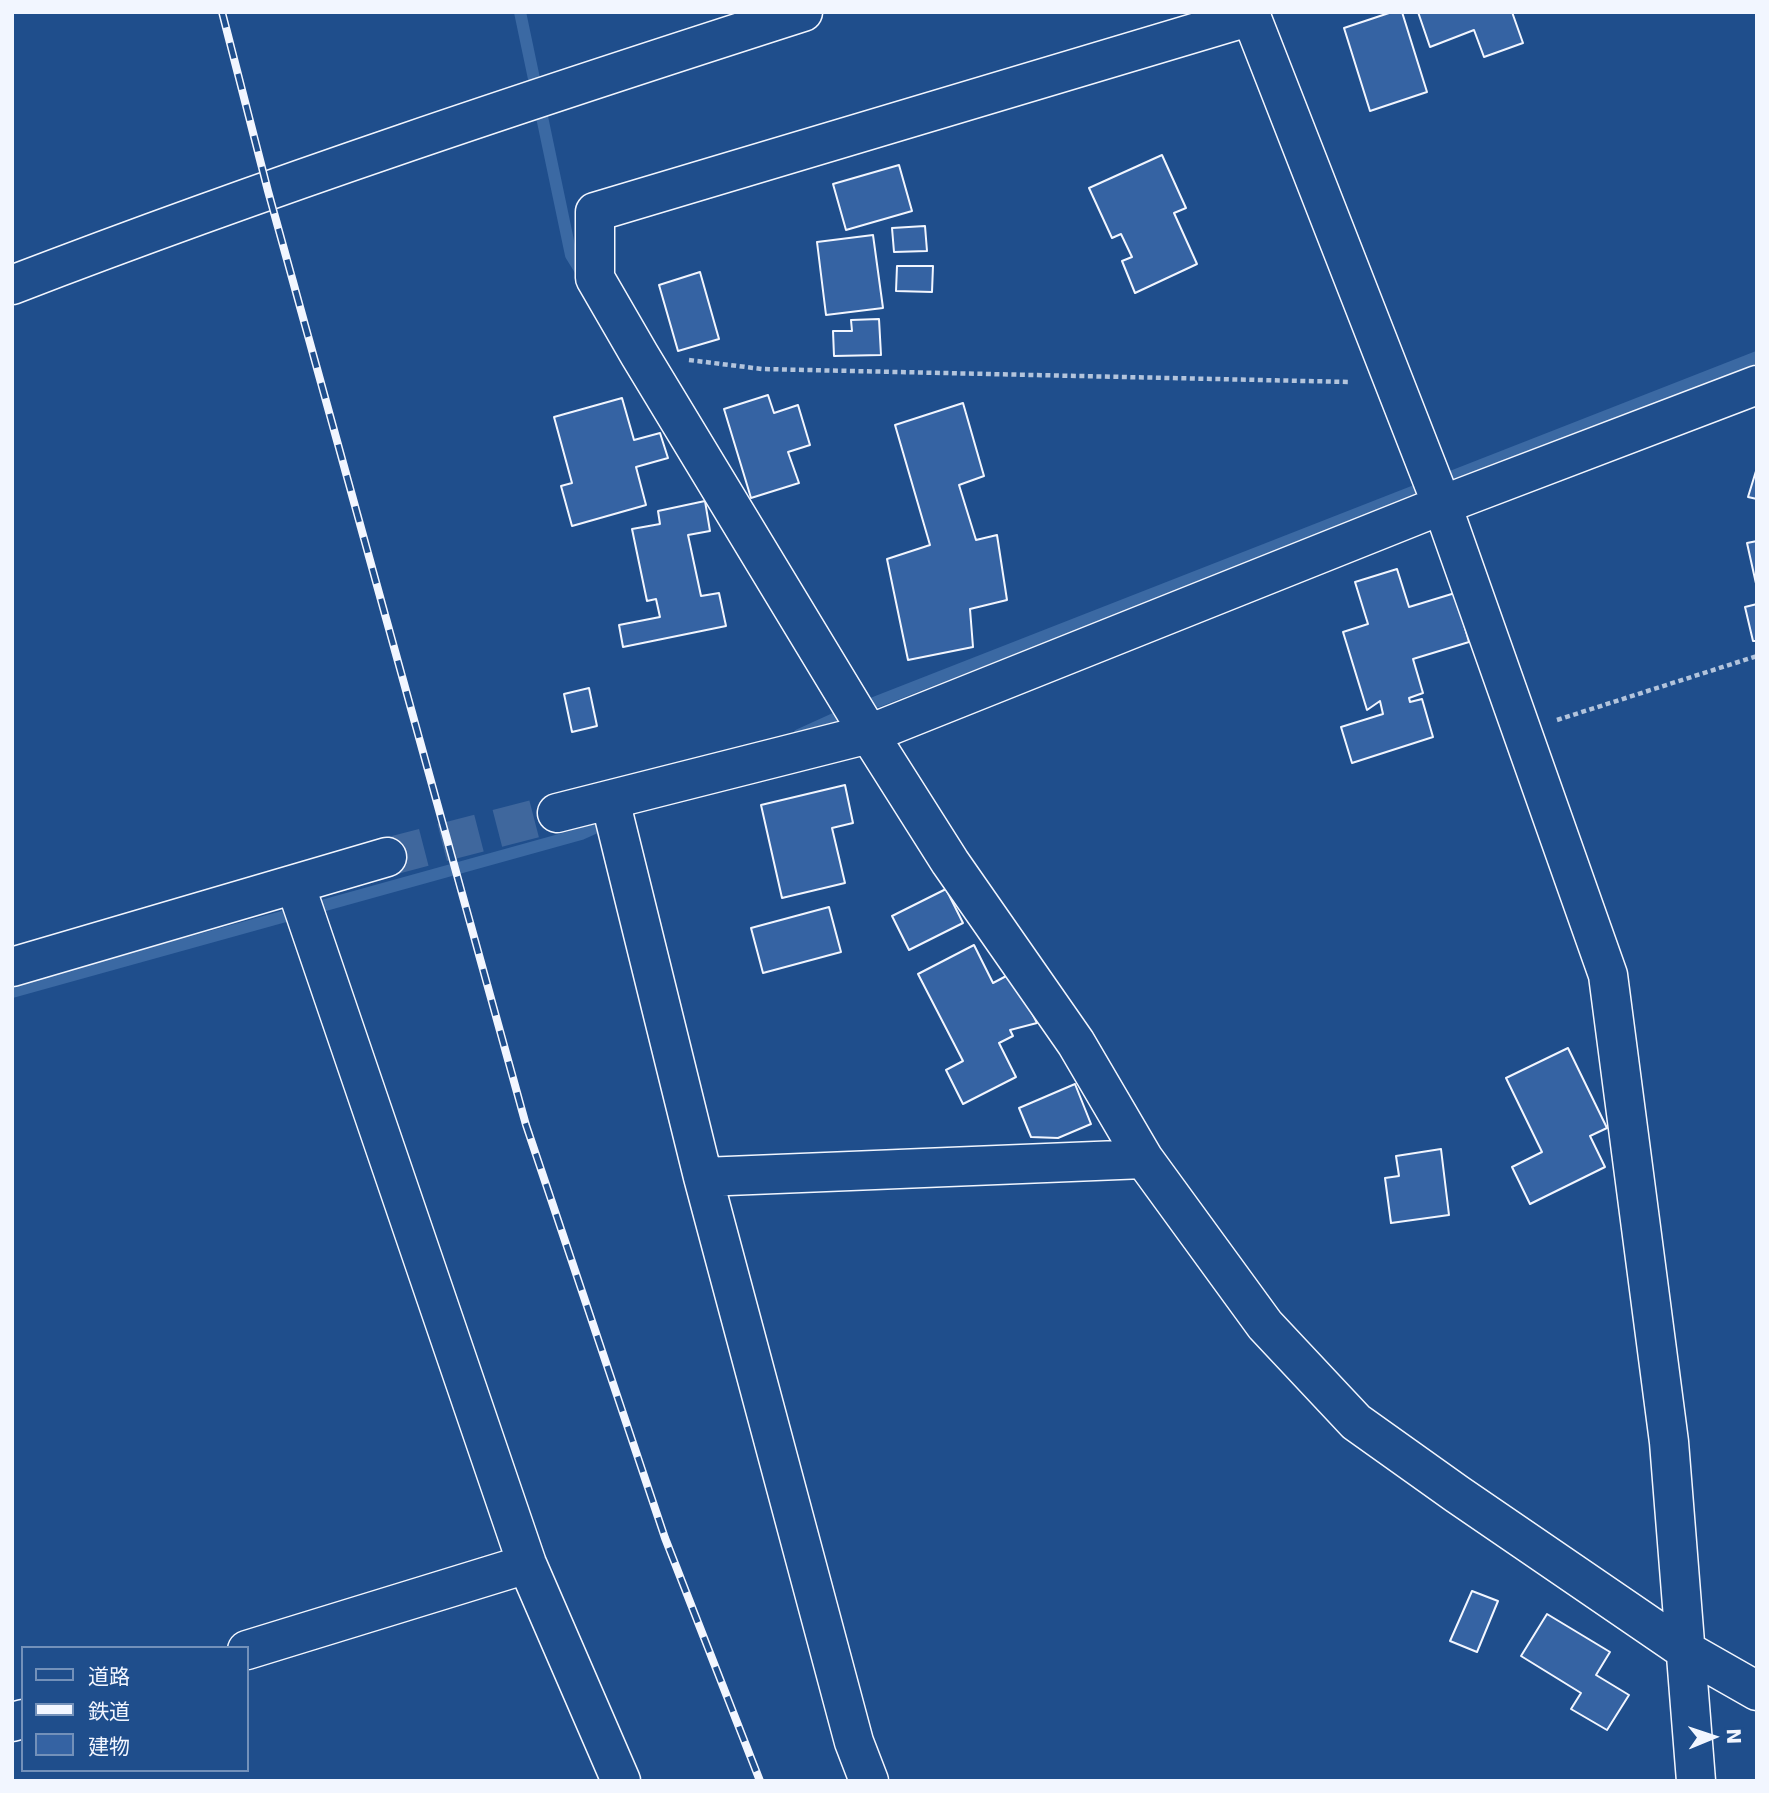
<!DOCTYPE html>
<meta charset="utf-8">
<style>
body{margin:0}
#map{position:relative;width:1769px;height:1793px;overflow:hidden;background:#1f4e8c;font-family:"DejaVu Sans","Noto Sans JP",sans-serif}
canvas{display:block}
.frame{position:absolute;inset:0;border:14px solid #f2f6ff;pointer-events:none}
.legend{position:absolute;left:21px;top:1646px;width:228px;height:126px;box-sizing:border-box;background:#1f4e8c;border:2px solid #7391ba;margin:0;padding:9px 12px;list-style:none;font-size:21px;color:#f2f6ff}
.legend li{display:flex;align-items:center;gap:14px;height:35px}
.legend b{width:35px;border:2px solid #7391ba}
.north{position:absolute;left:1678px;top:1702px;width:70px;height:70px;-webkit-text-stroke:5px #1f4e8c;paint-order:stroke;rotate:88deg;font-size:19px;font-weight:700;line-height:28px;text-align:center;color:#f2f6ff}
.north::after{content:'';display:block;margin:auto;width:24px;height:32px;background:#f2f6ff;clip-path:polygon(50% 0,100% 100%,50% 72%,0 100%)}
</style>
<div id="map">
<canvas width="1769" height="1793"></canvas>
<div class="frame"></div>
<ul class="legend">
<li><b style="height:9px;background:#1f4e8c"></b>道路</li>
<li><b style="height:9px;background:#f2f6ff"></b>鉄道</li>
<li><b style="height:19px;background:#3563a3"></b>建物</li>
</ul>
<div class="north">N</div>
</div>
<script>
const ctx = document.querySelector('canvas').getContext('2d');
ctx.lineJoin = 'round';
function trace(path, color, width, dash) { ctx.strokeStyle = color; ctx.lineWidth = width; ctx.lineCap = dash ? 'butt' : 'round'; ctx.setLineDash(dash || []); ctx.stroke(path); }
function fillPath(path, color) { ctx.fillStyle = color; ctx.fill(path, 'evenodd'); }
const stream = new Path2D(`
 M520,12l51,243 13,21
 M799,735l44,-20 914,-358
 M12,992l569,-158 29,-13`);
const building = new Path2D(`
 M1392,12h10l25,80 -57,19 -26,-83z
 M1418,12h94l11,31 -39,14 -10,-27 -44,17z
 M1162,155l24,53 -12,5 23,51 -62,29 -13,-32 10,-4 -11,-23 -9,4 -23,-50z
 M899,165l13,46 -66,19 -13,-46z
 M925,226l2,25 -33,1 -2,-24z
 M873,235l10,73 -57,7 -9,-73z
 M897,266h36l-1,26 -36,-1z
 M700,272l19,67 -41,12 -19,-66z
 M879,319l2,36 -47,1 -1,-25h19l-1,-11z
 M768,395l6,18 24,-8 12,40 -22,7 11,31 -48,15 -27,-89z
 M622,398l12,42 26,-7 8,25 -32,9 10,38 -74,21 -11,-40 11,-3 -18,-66z
 M963,403l21,73 -25,9 17,55 21,-5 10,65 -37,9 3,38 -65,13 -21,-101 43,-14 -35,-120z
 M1756,471l1,1v27l-9,-2z
 M705,501l5,30 -22,4 13,61 18,-3 7,33 -103,21 -4,-22 41,-8 -4,-18 -9,2 -15,-72 28,-5 -2,-13z
 M1757,541v47l-10,-45z
 M1397,569l12,38 46,-14 14,49 -56,17 10,34 -14,5 1,4 12,-3 11,38 -81,26 -11,-36 42,-13 -3,-13 -13,9 -24,-78 25,-8 -13,-42z
 M1757,604v37h-4l-8,-34z
 M589,688l8,38 -25,6 -8,-38z
 M845,785l8,38 -21,5 13,55 -63,15 -21,-93z
 M946,889l17,34 -54,27 -17,-34z
 M829,907l12,45 -78,21 -12,-45z
 M974,945l19,38 19,-10 25,50 -27,7 3,6 -14,7 17,34 -53,27 -17,-34 17,-9 -45,-87z
 M1568,1048l39,80 -17,8 15,31 -75,37 -18,-37 30,-15 -36,-74z
 M1075,1084l16,40 -33,14 -27,-1 -12,-29z
 M1441,1149l8,66 -58,8 -6,-45 14,-2 -3,-20z
 M1472,1591l26,10 -21,51 -27,-11z
 M1547,1614l63,38 -14,23 33,20 -22,35 -36,-21 10,-16 -60,-37z`);
const minorTunnel = new Path2D(`
 M387,857l170,-44`);
const path = new Path2D(`
 M689,360l73,9 589,13
 M1557,720l200,-64`);
const minor = new Path2D(`
 M1252,12l-1,4 191,489 166,470 61,467 27,339
 M1251,16l-656,196v66l44,76 230,380 81,128 126,181 68,116 121,166 91,97 101,72 228,156 72,41
 M12,285c260,-100 526,-188 791,-273
 M610,800l93,377 151,565 15,39
 M557,813l312,-79 573,-229 315,-120
 M295,884l232,680 94,217
 M12,967l375,-110
 M703,1177l441,-18
 M247,1650l280,-86
 M12,1722l11,-3`);
const rail = new Path2D(`
 M222,12l46,179 258,934 139,413 95,243`);
trace(stream, '#3b69a3', 12);
fillPath(building, '#3563a3');
trace(building, '#f2f6ff', 2);
trace(minorTunnel, '#3f679d', 38, [38, 19]);
trace(minor, '#f2f6ff', 41);
trace(path, '#b3c4dc', 4.5, [5, 3.5]);
trace(minor, '#1f4e8c', 38);
trace(rail, '#f2f6ff', 8);
trace(rail, '#1f4e8c', 5, [16]);
</script>
